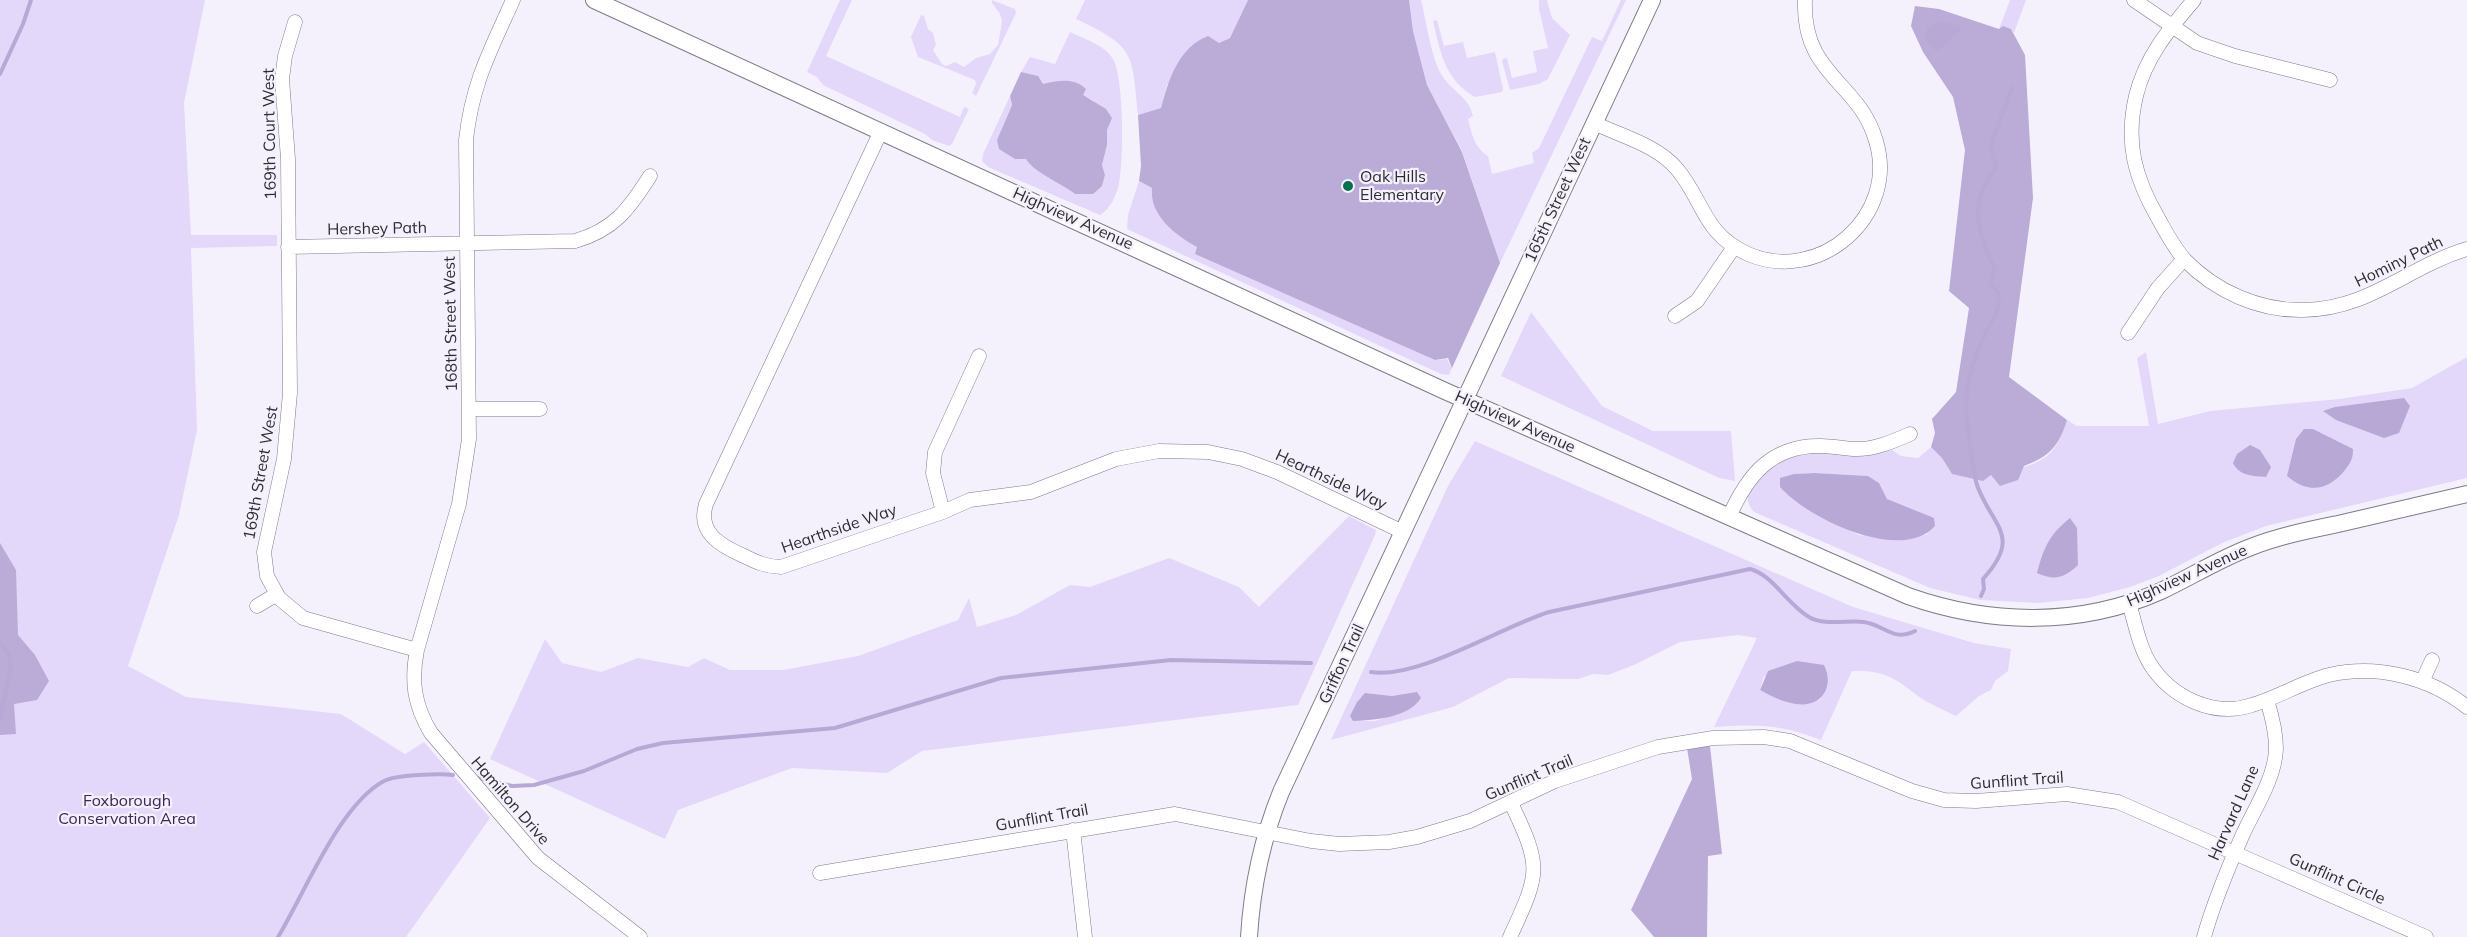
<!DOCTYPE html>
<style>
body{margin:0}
canvas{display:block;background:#f5f1fc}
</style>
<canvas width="2467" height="937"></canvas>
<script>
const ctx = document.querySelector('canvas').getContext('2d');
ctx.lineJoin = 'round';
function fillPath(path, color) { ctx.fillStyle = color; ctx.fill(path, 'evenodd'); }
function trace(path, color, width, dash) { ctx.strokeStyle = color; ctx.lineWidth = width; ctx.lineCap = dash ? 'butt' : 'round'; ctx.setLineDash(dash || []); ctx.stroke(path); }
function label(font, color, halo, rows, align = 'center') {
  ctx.font = font + ' Mulish,sans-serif'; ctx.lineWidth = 4.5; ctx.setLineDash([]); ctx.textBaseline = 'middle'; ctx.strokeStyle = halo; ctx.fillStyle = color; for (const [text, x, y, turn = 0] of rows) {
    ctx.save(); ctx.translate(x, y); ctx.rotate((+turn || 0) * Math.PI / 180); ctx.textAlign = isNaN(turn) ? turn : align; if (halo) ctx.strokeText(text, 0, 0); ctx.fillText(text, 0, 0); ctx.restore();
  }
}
const green = new Path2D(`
 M0,0h205l-21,103 7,132h86v11l-86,2 6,182 -18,85 -51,151 58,31 155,17 64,40 19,-12 66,76 -84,119h-406z
 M840,0h12l-26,56 134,61 4,-10 5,2 -17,35 -3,2 -17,-6 -7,-6 -102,-49 -6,-8 -10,-5z
 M992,0l23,9 1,4 -40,83 -4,-3 4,-9 -1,-4 -57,-23 -7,-20 10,-22 3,1 4,13 5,4 3,12 -3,5 9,14 4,2 9,-4 9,5 12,-9 14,-4 8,-9 4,-24 -2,-7 -8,-11z
 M1085,0h163l-18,38 -11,5 -52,42 -6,23 -23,7c-6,-63 -3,-68 -62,-96z
 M1409,0h12c5,20 10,55 19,72 9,18 29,24 33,44l-5,3c4,15 6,28 20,37l4,18 42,-11 -2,-10 7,-5 53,-111 10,4 19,-41h5l-126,263 -38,-112 -35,-66 -14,-54z
 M1539,0h8l5,18 18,17 -22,44 -9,5 -29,6 -8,-29 1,-2 4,-1 5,20 25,-6 -4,-21 15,-3 -9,-39z
 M2010,0h16l-12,33 -3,-4h-12z
 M1437,20l7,26 19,-4 4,16 28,-6 8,37 -1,3 -27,5c-30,-16 -35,-46 -42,-76z
 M1070,32c14,7 35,13 43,27 11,18 11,103 6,125 -3,12 -8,24 -19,31l-112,-48 -6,-6 1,-7 27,-58 2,9 -11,25 14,29h11c6,12 36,25 49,35l27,-8 3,-11 -3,-10 5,-20v-15l-14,-30 -50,-16 -22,-12 9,-15 25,7z
 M1139,181l13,7c-3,27 23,47 45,59l-1,7 239,106 12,-1 5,9 -3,7 -8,-1 -314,-145 1,-14z
 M1531,312l71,94 51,25h78l4,50 -16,-3 -218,-102z
 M2146,352l12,72 52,-13 129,-12 73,-11 55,-31v121l-201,48 -44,17 -63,33 -29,11 -42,11 -49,5 -59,-3 -50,-12 -176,-76c-8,-10 -9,-17 0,-28 35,-43 89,-31 138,-34l9,6 17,2 13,-11 11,11 10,16c25,4 75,-2 95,-18 11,-9 16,-24 20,-36l10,6h72l-12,-68zM1815,473l53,3 11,7 8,16 41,35 -34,6 -35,-5 -37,-18 -28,-43z
 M1475,441l378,166 121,36 37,6 -3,22 -13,10 -4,9 -12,6 -23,20c-12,-6 -27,-12 -38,-20 -24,-19 -35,-26 -66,-25l-31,69c-41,-16 -64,-16 -107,-13l43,-89 -19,-3 -58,7 -46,23 -26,10 -15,-1 -15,5 -69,-1 -56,29 -122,33 117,-254zM1764,676l57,23c-24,9 -40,2 -61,-9zM1365,693l26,3 12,-1 -11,20 -17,6h-13z
 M1349,516l27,14 -1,5 -77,170 -376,46 -35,22 -95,-5 -114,42 -13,29 -175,-80 55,-120 17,24 39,9 37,-14 50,9 16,-9 26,12h53l75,-14 100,-36 11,-22 8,29 39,-12 54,-30 20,2 79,-29 70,29 20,20z`);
const forest = new Path2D(`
 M1248,0h161l4,31 14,54 35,67 38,111 -48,105 -4,-10 -13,2 -240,-106 2,-7c-22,-12 -48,-32 -45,-59l-13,-7 2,-15 -3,-51 23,-7c8,-29 17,-60 47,-72l11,7 11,-5z
 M1915,6l24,3 60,20 4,-3 8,3 14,26 8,143 -24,179 58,43c-8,26 -17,36 -43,46l-6,14 -18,6 -9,-11 -8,6 -31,-7 -10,-16 -11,-11 4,-14 -3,-14 24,-27 13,-84 -20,-17 16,-141 -12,-53 -30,-45 -12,-26z
 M1021,72l17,4 5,8c15,-3 30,-7 43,5l-3,6 23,14 6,9 -5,12v15l-5,20 3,10 -3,11 -9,8h-18c-13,-10 -43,-23 -49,-35h-11l-16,-10 -2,-9 15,-35 -2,-9z
 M0,543l16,27 2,65 17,20 14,26 -12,19 -23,4 2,30 -16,1z
 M1710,746l12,108 -14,2 -1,81h-53l-23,-27 61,-131 -5,-31z`);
const water = new Path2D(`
 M1941,21l19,5v5l-23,20c-11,-6 -13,-13 -10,-24z
 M2404,398l6,8 -11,27 -15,5 -48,-18 -13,-9 12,-4z
 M2304,429h9l40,20c0,10 -2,13 -8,21 -17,21 -37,24 -58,6l9,-37z
 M2250,445l10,5 11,17 -5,10c-13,-1 -27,-1 -33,-14l4,-9z
 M1815,473l53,3 11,7 8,16 47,19 1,8c-34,38 -128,-8 -155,-39v-9l14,-4z
 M2070,518l7,10 1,37c-14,13 -23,16 -41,8 7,-26 12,-38 33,-55z
 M1797,661l27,4c11,22 -3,43 -28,39 -14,-2 -25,-8 -36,-14l8,-19z
 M1417,692l4,6c-13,20 -46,22 -68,23l-3,-5 7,-14 8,-9 27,3z`);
const stream = new Path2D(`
 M0,74l23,-50 8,-24
 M1981,596l3,-7 -1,-10c40,-44 9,-52 -6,-94 -5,-16 -7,-46 -10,-64 -4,-30 6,-63 19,-89 9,-19 12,-16 13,-38l-9,-11 5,-14c-18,-36 -27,-67 1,-101l-5,-24 21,-56
 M0,643l9,12 2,13 -11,50
 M1371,672c46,8 132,-46 178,-60l201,-43c23,6 36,34 59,48 15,9 38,3 55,5 21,3 29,20 51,9
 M474,777l38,9 22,-1 50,-14 53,-22 26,-6 172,-15 166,-50 170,-18 140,3
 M278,937c27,-44 61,-132 106,-156 11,-6 56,-8 69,-6`);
const minor = new Path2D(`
 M513,0c-23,51 -41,84 -47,140l3,299 -10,65 -42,146c-6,31 -3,55 14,83l107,125 102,79
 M2134,0l63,43 38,13 95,24
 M2194,0c-25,29 -49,58 -58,96 -11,47 -1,82 22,122 8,14 16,30 27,42 30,31 74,51 118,50 67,-1 104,-43 164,-61
 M295,22l-10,34 -3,23 6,80 2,234 -6,66 -20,93 3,24 12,22 24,20 114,32
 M1594,123c27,13 63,22 83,46 27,32 26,65 71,85 71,31 151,-38 128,-113 -17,-60 -74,-65 -71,-141
 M881,131l-175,373c-9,29 15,42 38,52 12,6 23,11 37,11l162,-55 27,-12 61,-8 85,-33 43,-8 49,1 34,7 35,13 126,60
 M288,247l287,-6c39,-11 54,-32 75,-65
 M1675,316l22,-15 37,-54
 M2128,333l30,-45 26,-29
 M469,409h71
 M943,512l-10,-39 2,-21 44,-96
 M1729,517c18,-41 42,-72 92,-71 10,0 21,2 32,3 20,1 39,-7 57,-15
 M2129,603c6,20 10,43 21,61 21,33 63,54 102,41 27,-8 50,-23 77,-30 48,-11 100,2 138,32
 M257,606l20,-12
 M2422,682l10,-22
 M1073,830l12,107
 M820,873l355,-59 136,27 28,3 50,-2 28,-5 53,-16 85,-40 103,-34 55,-9 51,-1 26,4 122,50 32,9 32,1 91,-7 51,8 308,135
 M1510,937c30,-65 32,-69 1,-134
 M2204,937c10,-36 24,-69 39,-103 12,-26 32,-56 33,-85 0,-17 -4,-33 -9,-49`);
const tertiary = new Path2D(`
 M594,0l851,391 463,205c82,29 172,31 253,-5 30,-14 58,-32 90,-44 28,-11 58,-17 87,-23 43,-10 86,-20 129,-30
 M1249,937c3,-50 13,-98 32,-145l371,-792`);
const markers = [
 [1348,186,6,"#00734e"]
];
const streetNames = [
 ["169th Court West",270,134,-91],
 ["165th Street West",1558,200,-65],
 ["Highview Avenue",1073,219,24],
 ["Hershey Path",377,229,-1],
 ["Hominy Path",2399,262,-26],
 ["168th Street West",451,324,-91],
 ["Highview Avenue",1515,422,24],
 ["169th Street West",261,473,-80],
 ["Hearthside Way",1331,480,25],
 ["Hearthside Way",839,529,-19],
 ["Highview Avenue",2187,576,-24],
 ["Griffon Trail",1342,664,-65],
 ["Gunflint Trail",1529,778,-23],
 ["Gunflint Trail",2017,781,-4],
 ["Hamilton Drive",510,801,49],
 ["Harvard Lane",2234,813,-66],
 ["Gunflint Trail",1042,818,-10],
 ["Gunflint Circle",2337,879,24]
];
const poiNames = [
 ["Oak Hills",1360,177],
 ["Elementary",1360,195]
];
const parkNames = [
 ["Foxborough",127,801],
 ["Conservation Area",127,819]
];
fillPath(green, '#e4d8fa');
fillPath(forest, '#bbabd7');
fillPath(water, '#b8a8d5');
trace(stream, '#b8a8d5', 4);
trace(minor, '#7f7b85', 15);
trace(tertiary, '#7f7b85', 18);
trace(minor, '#fff', 14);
trace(tertiary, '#fff', 16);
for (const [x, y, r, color] of markers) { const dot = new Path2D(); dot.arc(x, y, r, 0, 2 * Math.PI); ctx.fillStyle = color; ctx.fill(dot); trace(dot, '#f5f1fc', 2); }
label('16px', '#2d2c30', '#f5f1fc', streetNames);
label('16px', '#2d2c30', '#f5f1fc', poiNames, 'left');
label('16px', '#3d255c', '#f5f1fc', parkNames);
</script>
